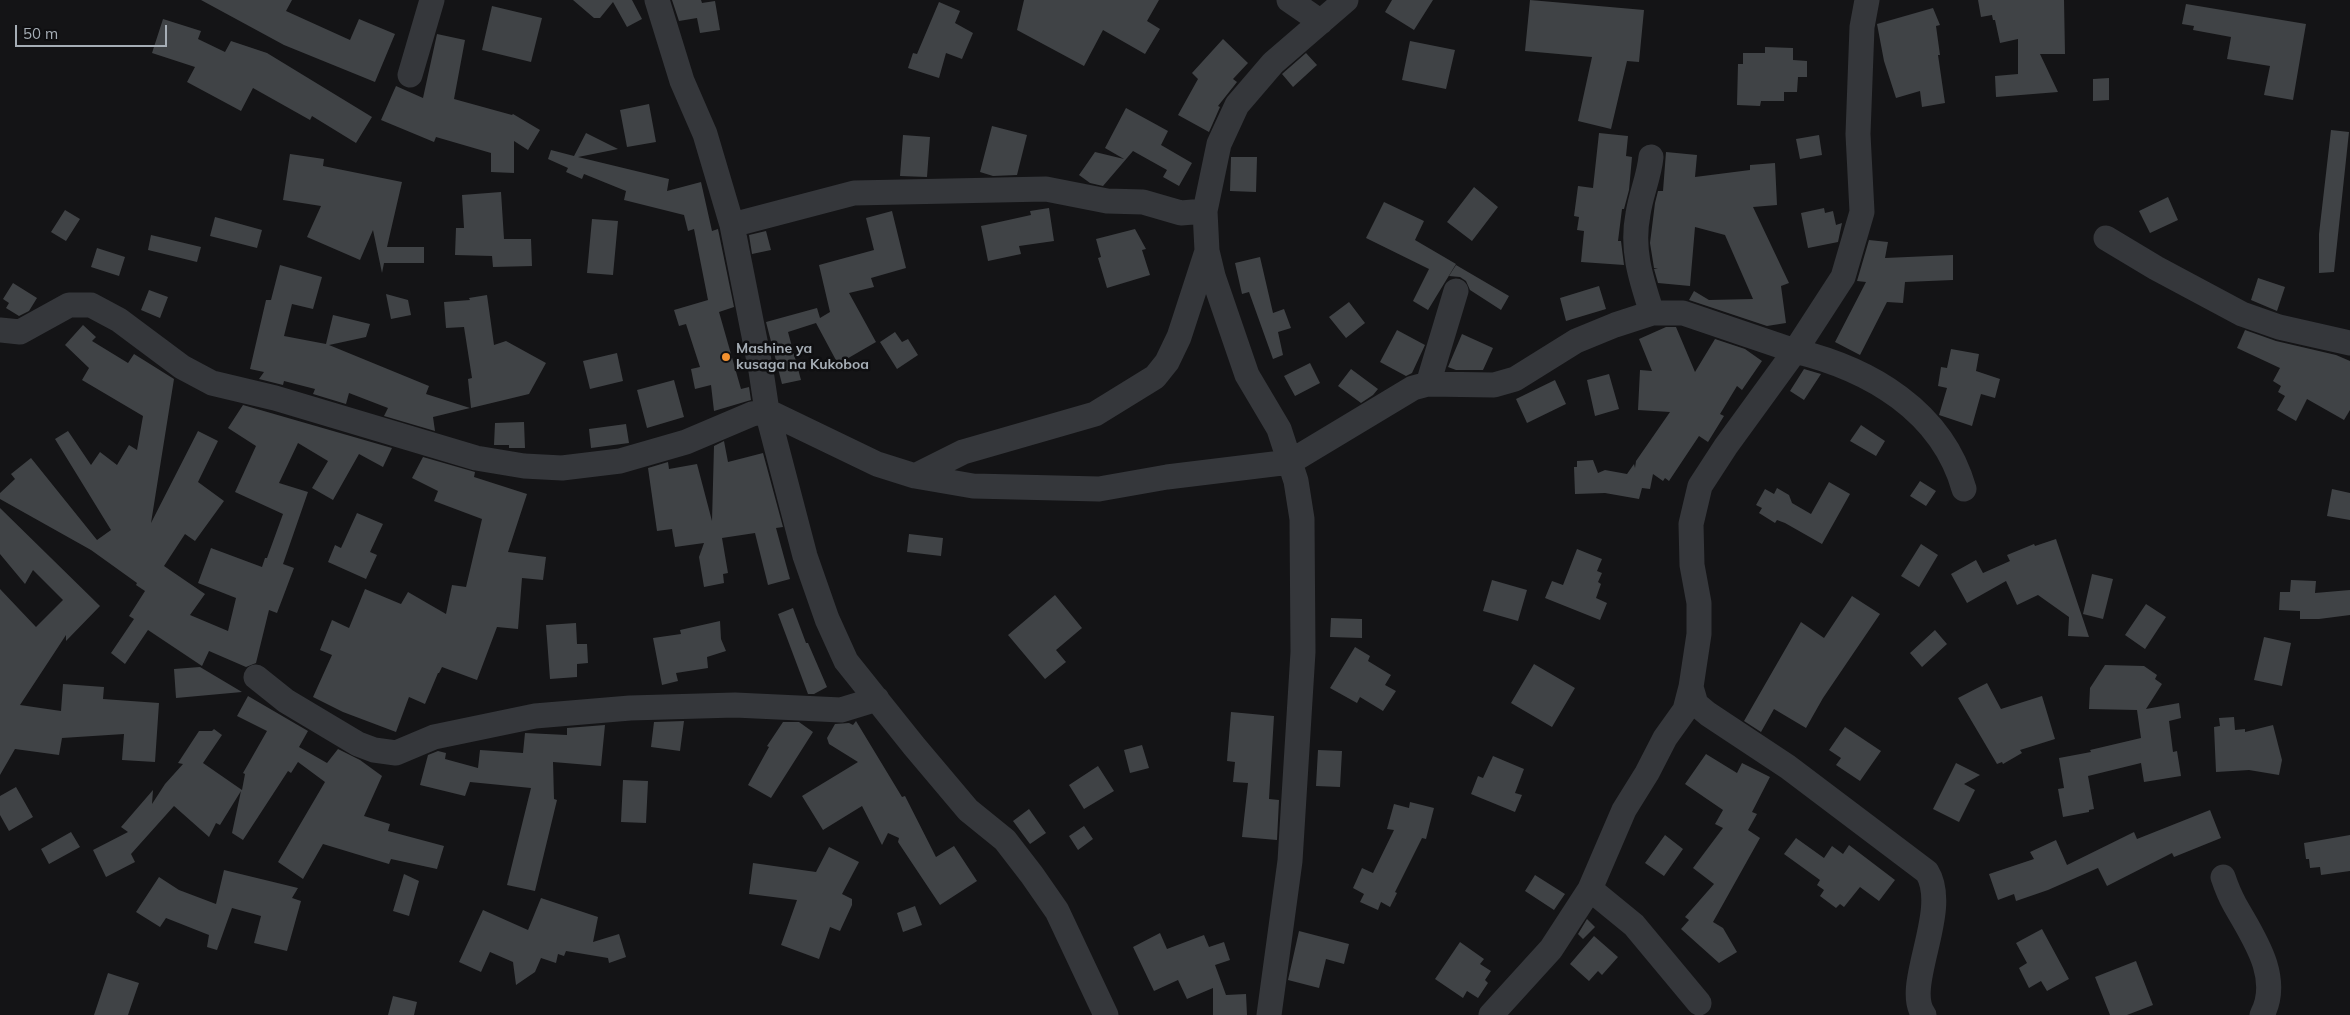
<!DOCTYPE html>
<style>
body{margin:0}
#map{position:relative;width:2350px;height:1015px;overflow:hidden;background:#141416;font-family:Mulish,sans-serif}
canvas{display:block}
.scale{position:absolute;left:15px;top:25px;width:152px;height:22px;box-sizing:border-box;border:2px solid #a6aeb6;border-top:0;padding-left:6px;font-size:15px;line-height:18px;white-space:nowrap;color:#a6aeb6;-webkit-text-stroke:4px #0f0f11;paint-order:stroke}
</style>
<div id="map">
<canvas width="2350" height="1015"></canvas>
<div class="scale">50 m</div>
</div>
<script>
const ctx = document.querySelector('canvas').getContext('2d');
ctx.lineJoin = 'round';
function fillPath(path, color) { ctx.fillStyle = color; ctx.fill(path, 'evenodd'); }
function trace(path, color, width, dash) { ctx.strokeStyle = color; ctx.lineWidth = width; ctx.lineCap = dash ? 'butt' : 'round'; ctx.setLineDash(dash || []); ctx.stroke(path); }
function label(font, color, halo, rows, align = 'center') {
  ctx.font = font + ' Mulish,sans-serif'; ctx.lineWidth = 5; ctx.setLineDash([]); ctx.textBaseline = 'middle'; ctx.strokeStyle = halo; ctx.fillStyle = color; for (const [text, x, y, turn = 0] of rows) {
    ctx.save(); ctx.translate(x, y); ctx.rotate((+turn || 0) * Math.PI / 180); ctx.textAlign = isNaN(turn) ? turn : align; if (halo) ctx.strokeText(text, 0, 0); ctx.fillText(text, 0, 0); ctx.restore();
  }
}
const building = new Path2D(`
 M201,0h91l-6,11 64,29 9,-21 36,15 -20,48 -91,-37z
 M573,0h59l10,19 -15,8 -14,-25 -13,16h-6z
 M672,0h29l1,3 13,-2 5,29 -20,3 -3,-15 -18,3z
 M1024,0h135l-12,21 13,8 -15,25 -42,-24 -19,36 -67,-36z
 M1392,0h41l-19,30 -29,-18z
 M1530,0l114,10 -5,52 -12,-1 -16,68 -33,-8 14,-64 -67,-6z
 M1978,0h86l1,54h-25l18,38 -62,5 -1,-21 23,-2v-35l-18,4 -5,-23h-2l-1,-5 -11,2z
 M939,2l21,9 -5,12 18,10 -11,26 -16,-6 -7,25 -31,-10 5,-15 4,1z
 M2186,4l120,20 -13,76 -29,-5 6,-29 -43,-7 4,-22 -38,-7 1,-4 -12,-2z
 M492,6l50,12 -11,44 -49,-12z
 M1933,8l7,17 -4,1 4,29h-2l7,48 -23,4 -2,-16 -24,7 -12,-37 -7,-37z
 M163,19l38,12 -3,8 27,13 6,-11 36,12 105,64 -16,26 -44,-27 -2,4 -57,-32 -12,23 -54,-29 8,-15 -43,-14z
 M437,34l28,6 -11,59 58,16 1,-1 27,16 -12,20 -14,-9v32l-23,-1v-19l-55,-16 -2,5 -53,-22 15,-34 27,12z
 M1223,39l25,24 -15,16 4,3 -19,24 2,1 -11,25 -31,-17 20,-36 -6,-6z
 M1410,41l45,9 -9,39 -44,-9z
 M1765,47l28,1v12l14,1v16h-9l-1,15h-13v9h-23l-1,5 -23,-1 1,-41h5v-11h22z
 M1306,53l11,12 -24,22 -11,-13z
 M2109,78v22l-16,1v-22z
 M649,104l7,38 -29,5 -7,-37z
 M1126,108l42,23 -7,14 31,18 -13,23 -16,-9 4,-7 -34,-19 -30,35 -13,-3 -11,-8 16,-23 29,7 -19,-11z
 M992,126l35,9 -10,40 -24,1 -13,-4z
 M2331,130l18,2 -15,140 -15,1v-39z
 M586,133l32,16 -40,8 91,22 -2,12 34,-9 11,49 6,-2 16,78 -15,5 22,77 8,-2 2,13 -37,11 -3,-26 -16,4 -4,-20 9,-2 -14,-43 -7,2 -5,-16 34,-10 -14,-71 -6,2 -4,-16 -60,-15 2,-9 -42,-17 -2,5 -16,-7 2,-4 -20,-9 3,-9 23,6z
 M1599,133l29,3 -2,20 6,1 -3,33 -5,19h-2l-4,32h3l3,24 -43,-3 3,-31 -7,-1 2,-13 -5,-1 4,-30 15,2z
 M903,135l27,2 -3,40 -27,-1z
 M1819,135l3,20 -22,4 -4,-20z
 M1666,152l31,3 -2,22 55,-7v-5l25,-2 2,42 -24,2 36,76 -8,3 5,37 -19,3 -78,-26 5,-9 15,9 44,-1 -28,-64 -30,-8 -5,59 -32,-3 -4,-14 4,-1h-4l-4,-25 5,-40 3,-12h5z
 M290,154l34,5 -1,7 79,16 -15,65h37v16h-40l-2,10 -9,-43 -13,30 -53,-23 14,-31 -38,-6z
 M1231,157h26l-1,35 -26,-1z
 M1474,187l24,20 -26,34 -25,-19z
 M501,192l3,47h27l1,27 -39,1 -1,-11 -37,-1 1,-27h8l-2,-33z
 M2168,197l10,23 -28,13 -11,-22z
 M1384,202l40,19 -9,19 41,24 -28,46 -15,-9 16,-32 -63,-31z
 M1049,208l5,33 -35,5 2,8 -33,7 -7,-35 50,-11 -1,-4z
 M1824,208l1,5 8,-2 3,14 6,-2 -4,19 -30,6 -7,-35z
 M65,210l15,9 -14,22 -15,-9z
 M892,211l14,57 -35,10 3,9 -25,6 27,49 -38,22 -22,-41 -28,9 13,48 -19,4 -16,-62 51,-14 3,10 10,-6 -11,-47 55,-15 -8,-32z
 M215,217l47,13 -5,18 -47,-12z
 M592,219l26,2 -5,54 -26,-2z
 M1135,229l11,20 -4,1 8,25 -43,13 -9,-30 3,-1 -5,-18z
 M766,231l5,19 -19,4 -3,-19z
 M151,235l50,12 -4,15 -49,-12z
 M1869,240l19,2 -3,16 68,-3v25l-48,2 -2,21 -16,-1 -27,53 -25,-13 31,-60 -9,-1z
 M97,248l28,9 -6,19 -28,-9z
 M1260,257l13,56 11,-4 7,19 -13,4 5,23 -10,4 -24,-67 -7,2 -7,-31z
 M280,265l42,12 -9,32 -21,-5 -8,32 42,8 7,-29 37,9 -4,13 -37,8 100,41 -3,8 44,14 -37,9 2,14 -51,-15 4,-8 -39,-15 -3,11 -33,-10 2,-5 -31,-8 -1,4 -24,-6 5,-7 -14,-3 16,-69h5z
 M1456,265l53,31 -8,14 -31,-20 -4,-9 -6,-4 -11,-1z
 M2258,278l27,9 -8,24 -26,-11z
 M13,283l24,15 -8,13 -10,5 -13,-8 3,-5 -6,-4z
 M1599,286l7,23 -40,12 -6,-23z
 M149,290l19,7 -8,21 -19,-8z
 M386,294l22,6 3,15 -20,4z
 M487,295l7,50 12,-4 40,22 -17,31 -58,14 -3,-29 4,-1 -8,-51 -18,1 -2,-26 26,-2 -1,-2z
 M1349,302l16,21 -19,15 -17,-21z
 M83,325l13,12 -4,4 36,22 6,-9 40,25 -23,144 47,-92 20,10 -20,41 26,19 -29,40 -10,-7 -21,32 41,28 -15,21 38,16 8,-33 -38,-15 13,-35 51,19 3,-9h2l16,-44 -48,-22 21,-46 -28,-18 15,-23 149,43 -9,19 -24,-13 -26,46 -21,-12 16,-27 -30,-18 -19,40 29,9 -25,72 11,4 -17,45 -8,-3 -13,53 -10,4 -37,-16 -7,15 -54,-36 -23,34 -14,-11 23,-34 -5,-3 16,-25 -9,-6 1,-2 -46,-33 -91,-51v-6l15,-14 -4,-5 20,-16 66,82 14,-10 -56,-91 13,-8 23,34 9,-13 17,13 12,-20 8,5 6,-34 -61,-36 7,-12 -24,-23z
 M1666,327h10l19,45 20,-33 30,10 17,12 -20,29 -5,-4 -17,28 4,2 -16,26 -9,-6 -30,45 -4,-3 -2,3 -10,-7 -3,15 -8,-1 -3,11 -34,-6 -30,1 -1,-27h3v-6l16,-1 5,13 7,-3 22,4 7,-10 1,4 1,-7 34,-49 -32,-2 2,-40 12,1 -13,-32z
 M1397,330l28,15 -13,28 -6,3 -26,-14z
 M2245,330l31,11 60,14 14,6v49l-6,10 -37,-21 -11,22 -19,-11 8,-14 -7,-4 3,-6 -8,-5 7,-13 -43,-20z
 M895,332l7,10 6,-3 10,16 -21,14 -17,-27z
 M1462,334l31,14 -10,22h-27l-8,-3z
 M1951,349l28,5 -3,17 24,8 -5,19 -14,-4 -9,32 -33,-11 8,-27 -9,-2 3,-19 6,1z
 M617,353l6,28 -33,8 -7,-28z
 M1310,363l10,20 -25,13 -11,-20z
 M1351,369l27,20 -5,6 -12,8 -23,-17z
 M1804,369l17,5 -17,26 -14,-9z
 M1609,374l10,35 -24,7 -8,-36z
 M674,380l10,37 -37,11 -10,-38z
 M1555,380l11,24 -39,19 -11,-24z
 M524,422l1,26h-16v-3h-15l1,-22z
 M626,424l3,19 -38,5 -2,-19z
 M1861,425l24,16 -9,15 -26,-15z
 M724,441l4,21 35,-9 20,74 -7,1 14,51 -22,6 -13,-52 -33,5 6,35 -5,1 1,9 -20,4 -5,-30 5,-14 -29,4 -3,-18 -15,2 -9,-63 20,-6 1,7 28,-5 15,57 2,-75z
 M423,457l52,15 -1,5 53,17 -19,58 38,5 -3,23 -21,-2 -4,51 -21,-2 -20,53 -35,-13 -3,6h-1l-13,31 -16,-7 -13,35 -53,-20 -30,-15 19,-42 -12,-5 12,-30 17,8 16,-39 36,15 7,-12 38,22 6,-29 14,2 16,-68 -48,-18 4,-10 -26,-13z
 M1920,481l16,10 -10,15 -16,-10z
 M1829,482l21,12 -28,50 -37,-21 -8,-3 -2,3 -16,-10 3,-5 -6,-3 9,-16 9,5 3,-6 12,7 3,8 19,11z
 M2332,489l18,4v27l-23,-4z
 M0,508l100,98 -34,35v-6l-46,70 41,6 2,-27 41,3 -1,12 56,4 -4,59 -33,-2 2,-26 -62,4 -3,17 -44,-6 -15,26v-186l36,38 27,-27 -30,-30 -8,14 -25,-30z
 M357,513l26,11 -13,28 7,3 -11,24 -38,-17 7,-17 6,3z
 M909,534l34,4 -2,18 -34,-4z
 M2056,539l33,98 -21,-1 1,-19 -31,-22 -21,10 -11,-24 -39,22 -16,-29 25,-14 7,13 27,-12 -3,-6 27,-11 1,2z
 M1921,544l17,11 -19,32 -18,-11z
 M1577,549l25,10 -5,12 5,2 -4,9 3,2 -5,14 11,5 -7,17 -55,-22 7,-17 11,4z
 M2092,574l21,5 -10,40 -20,-5z
 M1492,580l35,10 -9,31 -35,-10z
 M2291,580l25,1 -1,12 35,-3v25l-31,4h-19v-8l-21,-1 1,-18h10z
 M1055,595l27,33 -26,22 10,12 -21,17 -37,-44z
 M1852,596l28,18 -57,84 -17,30 -32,-19 -13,23 -17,-11 57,-99 23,16z
 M2146,604l20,13 -21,32 -20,-14z
 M793,608l13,35h2l19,44 -13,7h-6l-30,-80z
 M1331,618l31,1v19l-32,-1z
 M720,621l1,18 5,12 -19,6 1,11 -32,5 2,8 -16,4 -9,-47 28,-4 -1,-4z
 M576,623l1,21h10l1,19 -11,1v13l-27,2 -4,-54z
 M1935,630l12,14 -25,23 -12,-14z
 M2264,637l27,6 -9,43 -28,-6z
 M1355,647l15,9 -2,5 23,14 -6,10 11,6 -13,20 -23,-14 -3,6 -27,-15z
 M1534,664l41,24 -23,39 -41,-24z
 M2105,665l39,1 13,9 -2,4 7,5 -16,25 33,-6 2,15 -12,3 4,31 4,-1 4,25 -37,6 -3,-19 -53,13 6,33 -5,1v2l-26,5 -5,-28 6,-1 -5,-30 32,-6 -1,-2 51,-12 -4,-28 -48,-1 1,-21z
 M200,667l42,25 -66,6 -2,-29z
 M1987,683l14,26 41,-13 13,43 -35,11 2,3 -19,11 -1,-2 -5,2 -39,-66z
 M248,696l60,35 -9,16 28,16 11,-14 22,11 22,16 -18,40 26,8 -2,7 56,15 -7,23 -46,-10 -2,5 -66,-20 -20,35 -25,-17 47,-80 -27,-20 -7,11 -3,-2 -45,69 -11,-7 9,-42 -21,34 -4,-2 -7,14 -35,-31 -43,48 4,8 -29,15 -13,-27 35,-18 -7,-5 32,-37 -1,14 13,-20 18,-20 -5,-1 21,-32h13l2,-2 8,6 -19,28 39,27 3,-16 -2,-1 24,-42 -30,-15z
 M1231,712l43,4 -5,83 10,1 -2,40 -35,-3 6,-54 -15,-1 2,-20 -8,-1z
 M2234,717l1,13 10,-1v3l28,-7 9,35 -3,15 -30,-5 -33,2 -2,-45 6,-1 -1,-8z
 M684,721l-4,30 -29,-4 3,-25z
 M856,721l46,76 3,-1 31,61 18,-11 23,35 -37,24 -42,-63 1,-4 -11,-5 -6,12 -20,-39 -39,24 -21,-34 56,-34 -29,-18 -2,-6 8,-14 14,-1 4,2z
 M783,722h16l14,10 -42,66 -23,-13 21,-38 -2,-1z
 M605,725l-4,41 -48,-4 1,37 3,1 -22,91 -28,-6 24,-97 -61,-6 -5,14 -45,-11 8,-30 10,-4 8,2 -1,6 33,9 2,-18 43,3 2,-20 42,2v-7z
 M1845,727l36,24 -21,30 -24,-16 5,-7 -12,-8z
 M1142,745l7,23 -19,5 -6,-23z
 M1318,750l24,1 -2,36 -24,-1z
 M1706,754l31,19 5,-10 28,14 -18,35 5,2 -9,16 12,8 -47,84 10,6 14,24 -18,11 -38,-34 8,-9 -4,-3 29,-33 -21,-16 30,-40 -8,-4 8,-14 -38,-26z
 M1493,756l31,13 -9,24 7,2 -7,17 -44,-18 7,-18 5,2z
 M1956,763l24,12 -16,9 11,6 -16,32 -26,-13z
 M1098,766l16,25 -30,18 -15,-24z
 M623,780l25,1 -2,42 -25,-1z
 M16,787l17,30 -24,14 -9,-16v-19z
 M1410,802l24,6 -8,31 -4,-1 -27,54 2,1 -7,14 -9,-5 -3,8 -18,-8 4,-8 -11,-6 9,-20 11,5 21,-43 -7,-1 7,-25 15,4z
 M1029,809l17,24 -16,11 -17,-23z
 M2210,810l11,28 -47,19 -2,-4 -65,33 -9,-18 -50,22 -32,11 -2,-7 -16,6 -9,-26 45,-15 -4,-7 26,-12 11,25 67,-33 3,7z
 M1084,826l9,13 -15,11 -9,-14z
 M71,832l9,15 -31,17 -8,-15z
 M1665,835l18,14 -19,27 -19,-13z
 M2350,835v36l-29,4 -1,-8 -10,1 -1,-9h-3l-2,-16z
 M1796,838l28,20 8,-12 11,8 6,-9 46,35 -16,21 -19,-14 -16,20 -4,-3 -4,4 -16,-12 4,-6 -7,-5 3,-5 -36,-26z
 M829,847l30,15 -17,32 10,5v6l-12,26 -10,-4 -11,32 -38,-14 16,-45 -48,-6 4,-31 63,9z
 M224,870l74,18 -6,10 9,3 -14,50 -33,-8 7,-27 -29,-8 -15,42 -10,-3 2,-12 -43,-17 -6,9 -24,-15 23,-35 20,13 37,14z
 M404,874l15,7 -10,35 -16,-5z
 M1535,875l30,19 -11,16 -29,-19z
 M541,898l57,19 -5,25 26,-8 7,23 -17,6 -1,-5 -42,-7 -2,5 -6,-2 -2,9 -15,-5 -6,14 -19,13 -3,-23 -23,-10 -9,20 -22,-10 24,-52 45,20z
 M915,906l7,19 -19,7 -6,-19z
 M1587,919l8,8 -12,12 -5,-5z
 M2042,929l27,50 -22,12 -6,-10 -12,7 -10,-20 8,-5 -11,-20z
 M1299,931l50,13 -5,20 -18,-5 -7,29 -31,-8z
 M1160,933l7,16 37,-14 5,12 15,-5 6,18 -15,5 11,30 20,-1 1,21h-34v-27l-26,11 -9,-19 -24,11 -21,-44z
 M1594,936l24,21 -16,18 -4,-4 -9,10 -19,-17z
 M1460,942l24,17 -4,5 11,7 -6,9 3,3 -10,15 -11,-7 -4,7 -28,-19z
 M2136,961l17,44 -26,10h-17l-15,-38z
 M108,973l31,10 -11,32h-34z
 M393,996l24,6 -3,13h-26z`);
const minor = new Path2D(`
 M657,0l25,81 23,53 27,91 29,146 6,40 38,145 22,63 19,42 68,85 54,64 37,30 27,35 25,36 49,104
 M1289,0l32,22
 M410,75l22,-75
 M1651,157c-2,20 -10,37 -13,57 -7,36 3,65 14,99
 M732,225l122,-32 192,-4 61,12 36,1 38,11 24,-2
 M2106,238l50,30 86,46 37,13 71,16
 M0,330l20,2 49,-27h22l28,15 63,47 30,16 63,15 201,60 48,8 38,2 58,-7 66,-19 66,-28 15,-3 110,53 38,12 58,10 126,3 68,-12 123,-15 123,-74 15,-4 66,1 21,-6 61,-38 39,-16 37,-12h31l112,38 48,-74 19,-65 -4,-78 4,-107 5,-27
 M1428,384l28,-93
 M915,476l48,-24 132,-38 60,-37 12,-15 12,-25 28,-86
 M256,677l30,24 72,43 16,6 22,3 38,-16 101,-21 95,-8 105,-3 106,5 36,-11
 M2223,877c3,9 7,19 12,28 18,32 47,72 27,110
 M1590,889l44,36 65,78
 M1269,1015l21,-154 13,-209 -1,-133 -6,-38 -17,-52 -32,-54 -34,-99 -6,-25 -2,-40 14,-67 18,-39 36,-42 73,-63
 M1491,1015l60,-66 39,-60 34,-79 23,-37 18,-35 20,-28 6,-23
 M1924,1015c-22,-28 27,-104 3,-143l-139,-105 -80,-53 -12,-10 -5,-17 8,-53v-31l-7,-38 -1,-41 9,-38 26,-40 69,-95c75,18 147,60 169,138`);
const markers = [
 [726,357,5,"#f3912f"]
];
const poiNames = [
 ["Mashine ya",736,349],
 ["kusaga na Kukoboa",736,365]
];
fillPath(building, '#404346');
trace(minor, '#35373b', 25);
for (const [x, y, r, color] of markers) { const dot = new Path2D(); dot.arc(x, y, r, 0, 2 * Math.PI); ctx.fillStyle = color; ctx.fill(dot); trace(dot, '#0f0f11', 2); }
label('bold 14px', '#a6aeb6', '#0f0f11', poiNames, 'left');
</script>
